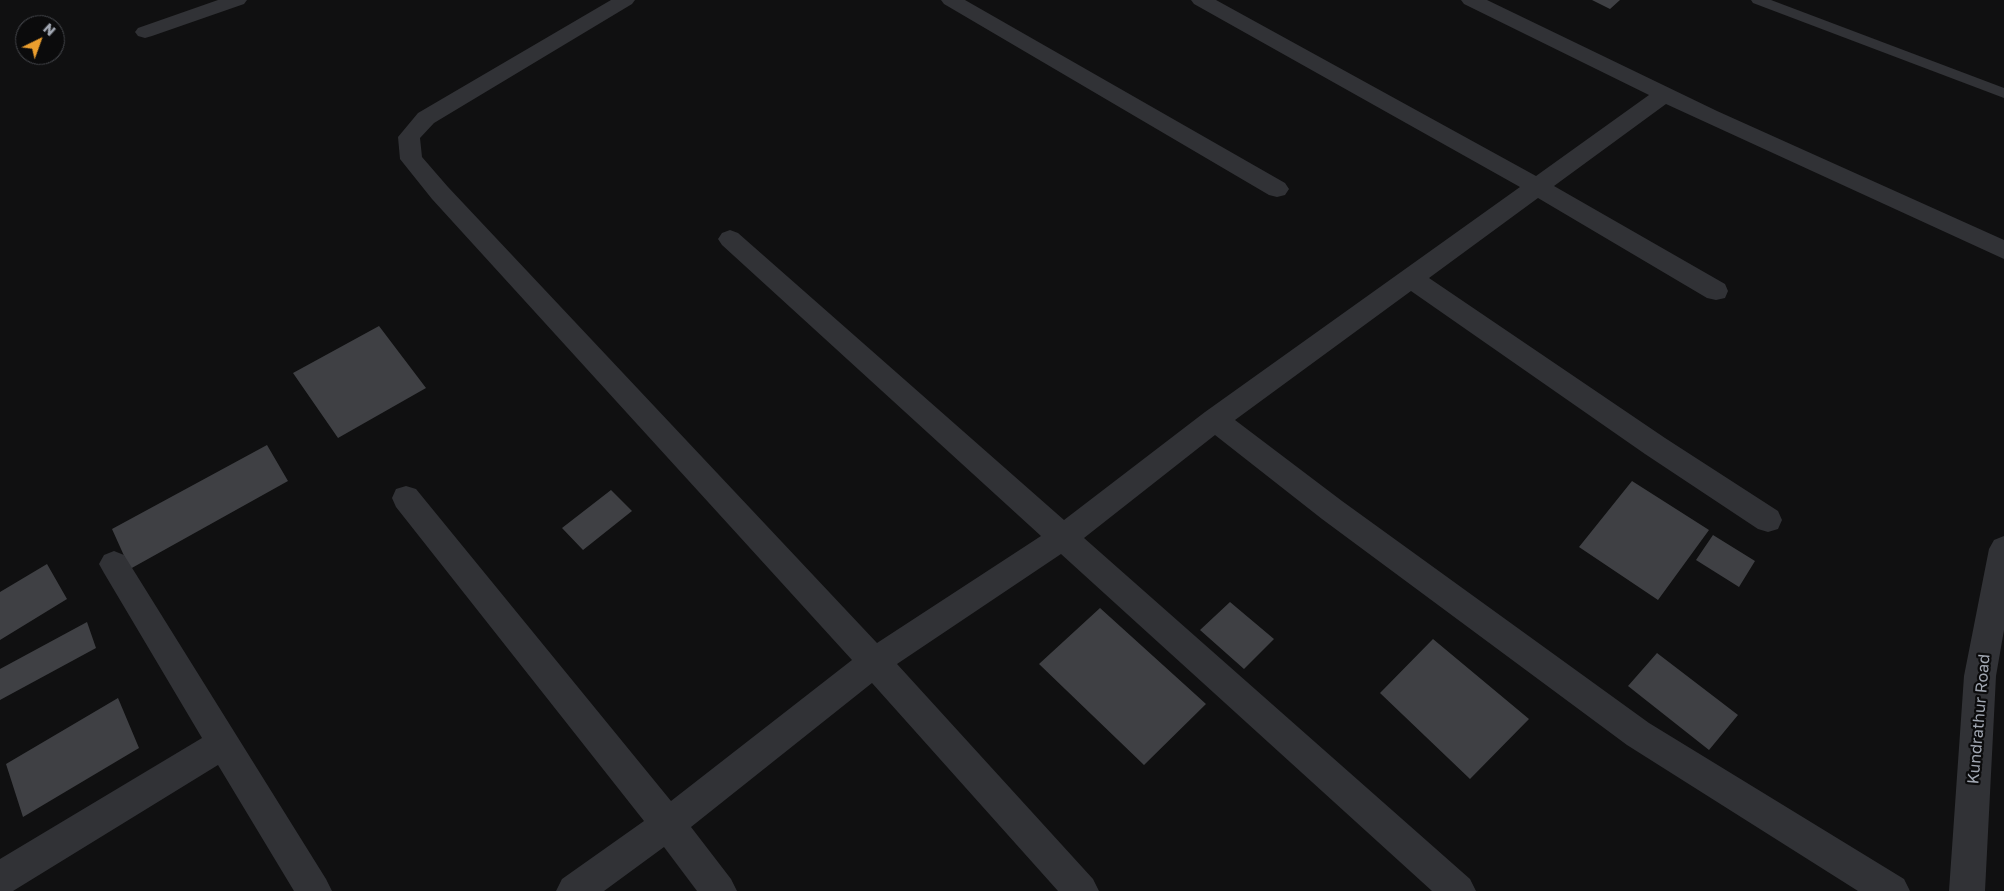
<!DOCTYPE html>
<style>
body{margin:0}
#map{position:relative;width:2004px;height:891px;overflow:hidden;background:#101011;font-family:"Golos Text",sans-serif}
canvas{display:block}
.north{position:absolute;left:15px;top:15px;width:50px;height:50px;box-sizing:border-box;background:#0b0b0c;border:1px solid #47494e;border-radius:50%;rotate:42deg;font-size:14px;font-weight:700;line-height:20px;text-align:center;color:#a1a7b2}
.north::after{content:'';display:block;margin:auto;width:18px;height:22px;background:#eb9e2e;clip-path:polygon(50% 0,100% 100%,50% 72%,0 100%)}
</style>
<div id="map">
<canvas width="2004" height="891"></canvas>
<div class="north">N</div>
</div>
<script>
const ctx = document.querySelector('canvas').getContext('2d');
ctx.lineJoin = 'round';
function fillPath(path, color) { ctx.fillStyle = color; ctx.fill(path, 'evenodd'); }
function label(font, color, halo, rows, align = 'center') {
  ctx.font = font + ' "Golos Text",sans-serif'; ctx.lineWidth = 4.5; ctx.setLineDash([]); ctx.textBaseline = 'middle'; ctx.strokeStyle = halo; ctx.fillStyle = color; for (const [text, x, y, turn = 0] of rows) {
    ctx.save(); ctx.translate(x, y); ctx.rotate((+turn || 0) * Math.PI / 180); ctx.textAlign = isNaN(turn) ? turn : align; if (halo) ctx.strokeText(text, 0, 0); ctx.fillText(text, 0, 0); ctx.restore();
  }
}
const building = new Path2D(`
 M1592,0h28l-10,9z
 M379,326l47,62 -88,50 -45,-65z
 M267,445l21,36 -158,88 -18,-40z
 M1632,481l77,49 -51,70 -79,-53z
 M611,490l21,21 -49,39 -21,-22z
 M1713,535l42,26 -16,26 -43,-27z
 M47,564l20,35 -67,41v-48z
 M1230,602l44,37 -30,30 -44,-39z
 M1100,608l106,96 -62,61 -105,-101z
 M87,622l9,26 -96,52v-31z
 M1433,639l96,80 -59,60 -90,-86z
 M1657,653l81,62 -29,35 -81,-64z
 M118,698l21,50 -116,69 -17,-53z`);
const service = new Path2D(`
 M1751,0h20l233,88v10l-251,-95z`);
const minor = new Path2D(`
 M218,0h29l-3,4 -92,32 -7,2 -7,-2 -3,-4 3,-4z
 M611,0h24l-3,4 -198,119 -14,15 2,19 26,30 429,456 164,-107 -319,-291 -4,-6 4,-6 8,-3 8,3 326,287 141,-108 315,-225 -326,-183 -3,-4h25l320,176 113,-81 -185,-91 -3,-4h26l230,111 287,129v19l-338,-155 -112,82 171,98 3,7 -3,7 -9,2 -9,-2 -169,-100 -109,80 236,160 113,73 4,9 -4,9 -10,3 -10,-3 -113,-75 -234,-163 -176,129 107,81 307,222 255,156 6,12h-52l-231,-146 -305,-226 -107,-84 -131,103 386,341 6,12h-44l-371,-337 -164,110 196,215 6,12h-41l-186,-208 -181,144 40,52 6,12h-40l-33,-44 -60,44h-48l6,-12 82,-58 -248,-314 -4,-9 4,-9 10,-3 10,3 255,312 181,-141 -420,-461 -32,-40 -2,-22 20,-24z
 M941,0h24l320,183 4,6 -4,6 -8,2 -8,-2 -325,-191z
 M114,551l10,4 202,324 6,12h-38l-76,-126 -205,126h-13v-32l202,-121 -98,-165 -5,-9 5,-9z`);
const tertiary = new Path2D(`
 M2004,536v94l-8,46 -11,215h-36l15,-215 25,-127 5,-9z`);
const streetNames = [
 ["Kundrathur Road",1979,719,-85]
];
fillPath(building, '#3f4044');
fillPath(service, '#313236');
fillPath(minor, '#313236');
fillPath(tertiary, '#313236');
label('16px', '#a1a7b2', '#0b0b0c', streetNames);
</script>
